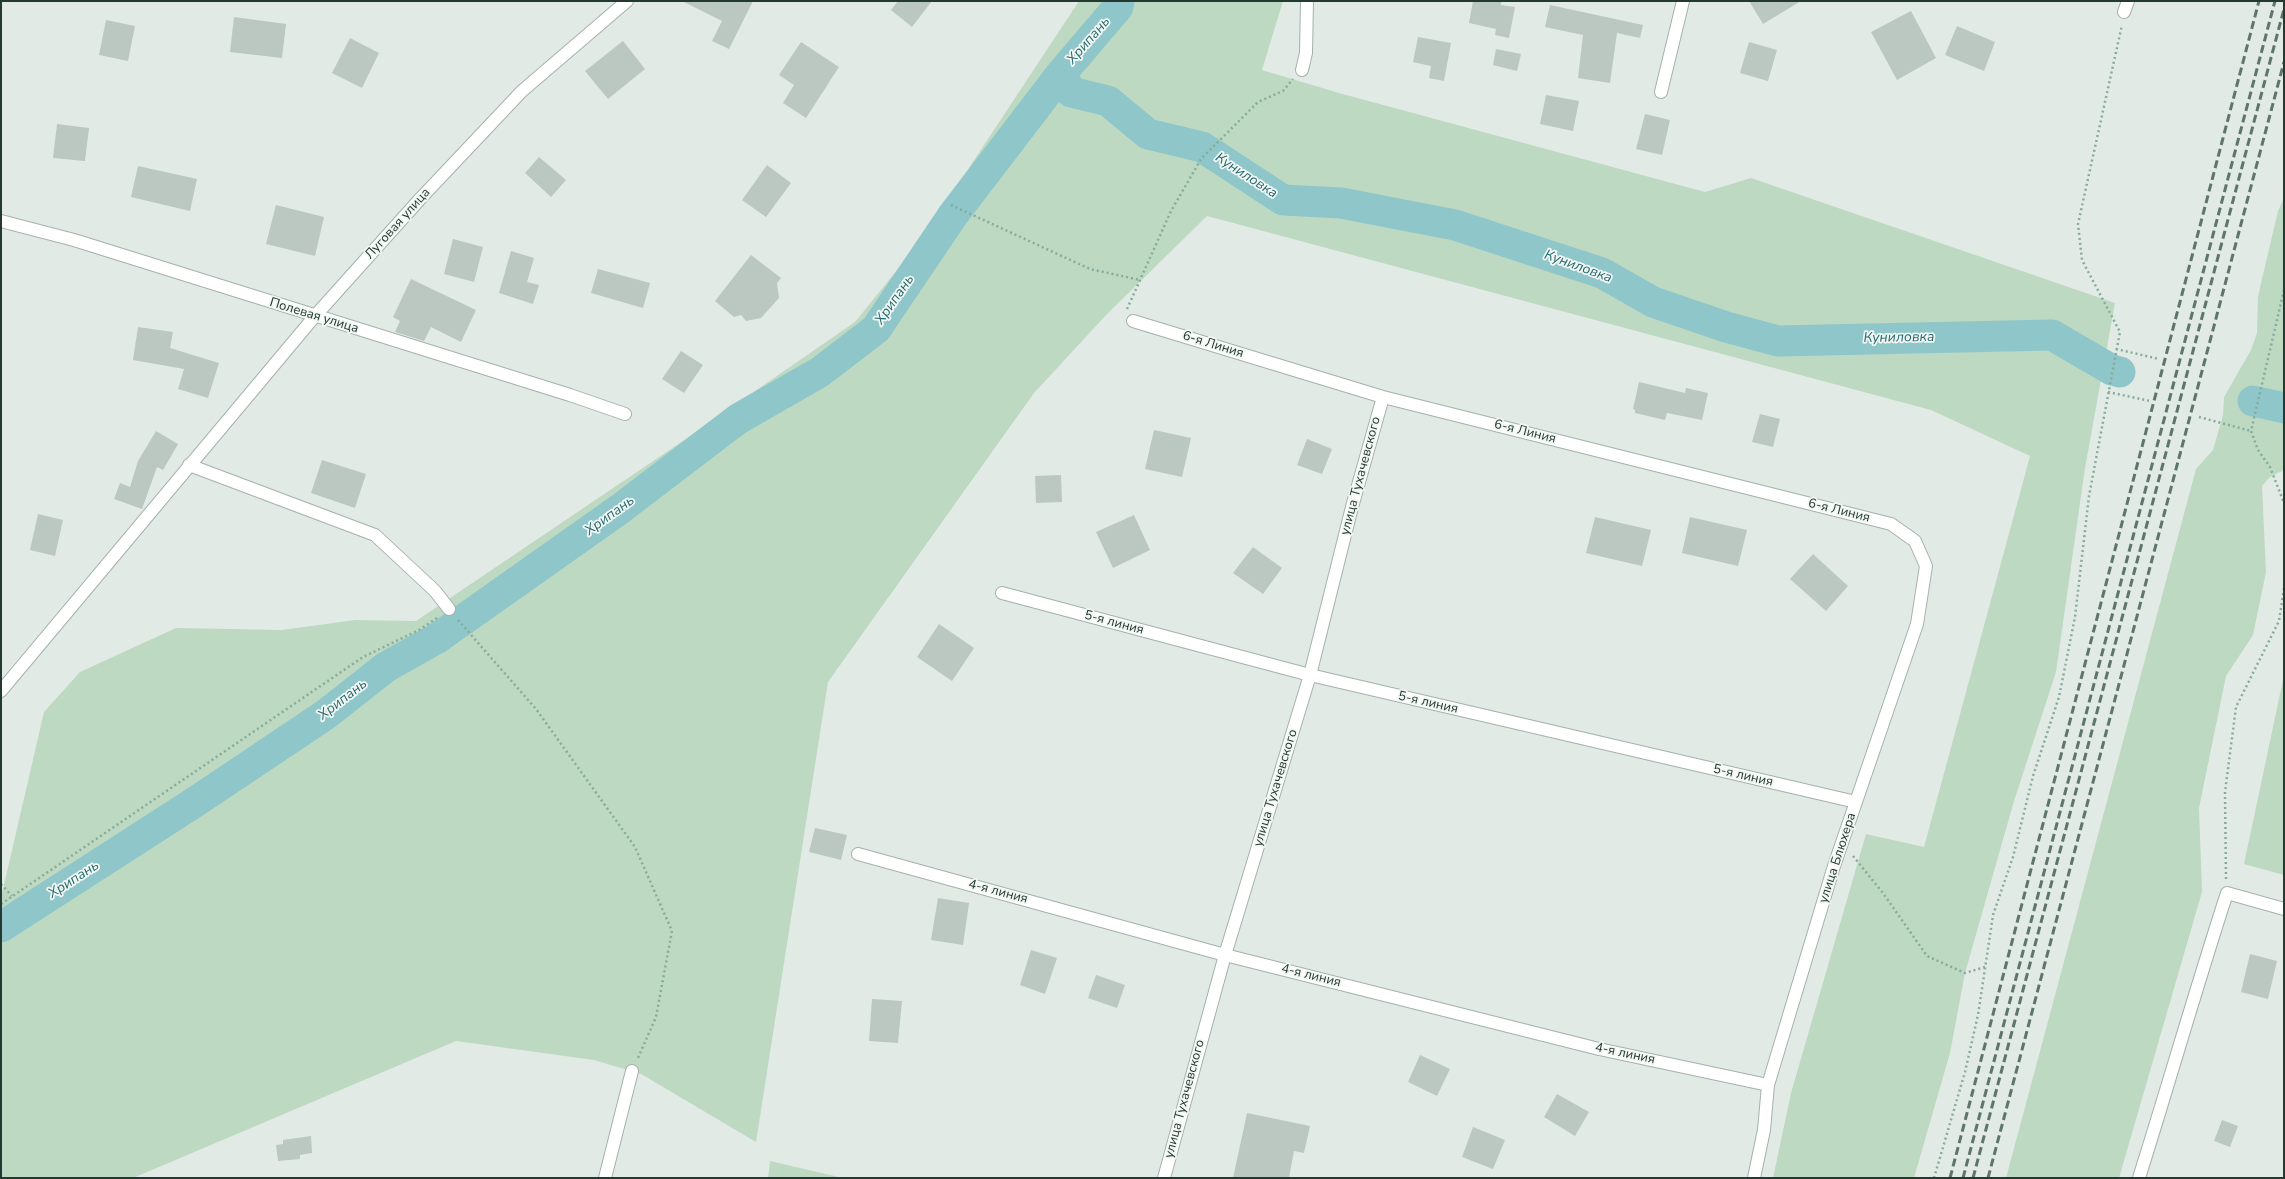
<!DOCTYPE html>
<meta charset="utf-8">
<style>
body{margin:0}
#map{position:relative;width:2285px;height:1179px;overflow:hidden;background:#e2eae6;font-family:"Nunito Sans",sans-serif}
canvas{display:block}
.frame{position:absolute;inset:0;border:2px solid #243931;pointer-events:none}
</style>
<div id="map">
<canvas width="2285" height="1179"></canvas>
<div class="frame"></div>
</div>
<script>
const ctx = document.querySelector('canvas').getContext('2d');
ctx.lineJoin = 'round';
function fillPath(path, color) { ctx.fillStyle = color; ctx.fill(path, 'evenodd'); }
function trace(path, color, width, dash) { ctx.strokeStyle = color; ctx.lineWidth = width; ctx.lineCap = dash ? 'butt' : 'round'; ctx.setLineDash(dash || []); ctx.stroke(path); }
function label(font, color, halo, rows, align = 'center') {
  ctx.font = font + ' "Nunito Sans",sans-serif'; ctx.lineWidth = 3.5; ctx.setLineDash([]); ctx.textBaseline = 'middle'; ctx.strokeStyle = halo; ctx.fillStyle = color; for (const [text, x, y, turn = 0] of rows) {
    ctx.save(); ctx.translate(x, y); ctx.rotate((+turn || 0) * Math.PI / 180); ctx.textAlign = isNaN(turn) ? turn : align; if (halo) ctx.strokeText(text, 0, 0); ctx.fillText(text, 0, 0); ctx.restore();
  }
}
const green = new Path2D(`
 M1079,1h204l-21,69 77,23 366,99 46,-14 364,125 -30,165 -29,204 -42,129 -49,172 -15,80 -36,125h-141l18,-85 75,-259 58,13 106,-391 -99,-46 -724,-194 -99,97 -74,80 -206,289 -72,460 -115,-68 -47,-14 -138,-19 -323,137h-132v-287l2,-2 41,-177 36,-40 96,-44 106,2 73,-10 61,1 255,-172 184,-127 67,-83z
 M2284,198v272l-14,7 -8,9 4,86 -13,63 -27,41 -27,132 3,84 -83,286h-113l190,-709 17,-19 10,-35 1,-18 27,-47 6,-17 1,-36 4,-18 16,-68z
 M2284,675v200l-40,-11z
 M770,1161l73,17h-75z`);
const river = new Path2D(`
 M1061,74l10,18 37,9 40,33 54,13 81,53 58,3 114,22 147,48 51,29 73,25 52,14 274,-6 60,35 8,2
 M2253,401l31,7
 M1,927l191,-123 133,-89 61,-48 50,-28 184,-130 118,-90 82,-47 56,-43 77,-114 108,-141 57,-67 1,-6`);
const building = new Path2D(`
 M682,1h71l-24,48 -17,-8 10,-20z
 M898,1h34l-20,26 -21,-17z
 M1473,1h28v4l14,2 -6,31 -14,-3 1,-6 -27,-6z
 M1749,1h52l-38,23z
 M1550,5l93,20 -3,13 -23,-5 -7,50 -32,-5 5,-43 -38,-8z
 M1911,11l25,47 -39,22 -26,-48z
 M234,17l52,7 -4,34 -52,-6z
 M106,20l29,6 -7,35 -29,-6z
 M1957,26l38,16 -11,29 -39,-16z
 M1418,37l33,6 -7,38 -15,-3 2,-12 -18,-4z
 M350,38l29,15 -17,35 -30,-15z
 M623,41l22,28 -37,30 -23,-28z
 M801,42l38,25 -33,51 -23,-15 11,-18 -15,-10z
 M1749,42l28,8 -9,31 -28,-8z
 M1496,49l25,5 -4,17 -24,-6z
 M1546,95l33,6 -6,30 -33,-7z
 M1645,114l25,6 -8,35 -26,-6z
 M57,124l32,4 -4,33 -32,-3z
 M539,157l27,23 -15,17 -26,-24z
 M767,165l24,18 -25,34 -24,-17z
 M138,166l59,13 -7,32 -59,-14z
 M276,205l48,12 -9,39 -49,-12z
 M453,239l30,8 -9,35 -30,-8z
 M511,251l23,7 -7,24 12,3 -6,19 -34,-11z
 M751,255l30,23 -4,5 2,15 -18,20 -15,3 -5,-6 -7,2 -19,-16z
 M598,269l52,14 -7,25 -52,-15z
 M411,279l65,31 -15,32 -30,-15 -7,14 -29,-9 5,-11 -7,-4z
 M138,327l35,5 -3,16 49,15 -11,35 -30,-9 6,-20 -51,-9z
 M681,351l22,14 -19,28 -22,-14z
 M1639,382l46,11 1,-5 22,5 -6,27 -35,-7 -2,7 -30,-7v-3l-2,-1z
 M1760,414l20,5 -7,28 -21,-5z
 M1154,430l37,8 -9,39 -37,-8z
 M156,431l22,13 -15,26 -6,-3 -15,42 -28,-10 6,-16 10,4 8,-26z
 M1307,439l25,10 -10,25 -25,-9z
 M322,460l44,14 -11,34 -44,-15z
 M1061,475l1,27 -26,1 -1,-27z
 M38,514l25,6 -8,36 -25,-6z
 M1134,515l16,35 -37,18 -17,-36z
 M1595,517l56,13 -9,36 -56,-13z
 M1690,517l57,13 -9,36 -56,-13z
 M1253,547l29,21 -19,26 -30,-21z
 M1813,554l35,32 -22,25 -36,-32z
 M939,624l35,24 -22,33 -35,-24z
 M815,828l32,7 -6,25 -32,-8z
 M938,898l31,5 -6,42 -32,-5z
 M1031,950l26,8 -12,36 -25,-9z
 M2250,954l27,7 -9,38 -27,-7z
 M1096,975l29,10 -8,23 -29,-10z
 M872,999l30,2 -4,42 -29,-2z
 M1420,1055l30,14 -13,27 -29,-14z
 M1557,1094l32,18 -14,24 -31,-19z
 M1247,1113l63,13 -6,27 -10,-2 -5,27h-56z
 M2222,1120l16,6 -8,21 -16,-6z
 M1473,1127l32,13 -12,29 -31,-12z
 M311,1136l1,17 -12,2v4l-22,2 -2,-16 7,-1v-4z`);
const path = new Path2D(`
 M951,205l139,64 50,11
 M2284,290l-33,141 7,19 12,17 14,36
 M1127,309l44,-98 30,-52 57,-57 25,-11 10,-12
 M2116,349l43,10
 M2108,392l42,9
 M2199,417l52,14
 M458,620l78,89 99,138 37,84 -16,86 -18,41
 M1853,856l30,37 44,63 38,17 20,-6
 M2226,879l-1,-87 11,-85 43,-86 5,-33
 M1,884l11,12
 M1,904l362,-247 56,-27 18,-12
 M1934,1178l31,-106 13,-57 15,-100 20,-58 20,-81 26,-79 16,-80 14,-121 31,-164 -38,-72 -4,-36 44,-199`);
const minor = new Path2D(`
 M2124,12l4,-11
 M1302,70l4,-17 1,-52
 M1661,92l22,-91
 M1,221l73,19 496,155 55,19
 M1133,321l250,76 508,127 24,17 11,25 -9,58 -83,242 -66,219 -4,45 -10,48
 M189,465l186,70 60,56 14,18
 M1002,593l308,82 546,127
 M1,691l314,-375 105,-117 102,-108 105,-90
 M858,854l367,101 374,94 169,36
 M605,1178l27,-107
 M1164,1178l61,-223 85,-280 42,-168 31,-110
 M2139,1178c30,-95 57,-190 88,-285l57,16`);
const rail = new Path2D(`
 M1950,1178l309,-1177
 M1963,1178l312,-1177
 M1973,1178l311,-1169
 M1988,1178l296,-1116`);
const streetNames = [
 ["Луговая улица",398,224,-48],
 ["Полевая улица",314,316,17],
 ["6-я Линия",1213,345,17],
 ["6-я Линия",1525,432,14],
 ["улица Тухачевского",1361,476,-75],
 ["6-я Линия",1839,511,14],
 ["5-я линия",1114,623,15],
 ["5-я линия",1428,703,13],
 ["5-я линия",1743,776,13],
 ["улица Тухачевского",1276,788,-73],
 ["улица Блюхера",1838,858,-72],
 ["4-я линия",998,892,15],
 ["4-я линия",1311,976,14],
 ["4-я линия",1625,1054,12],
 ["улица Тухачевского",1185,1099,-75]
];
const waterNames = [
 ["Хрипань",1089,41,-49],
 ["Куниловка",1246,176,33],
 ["Куниловка",1578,267,20],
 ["Хрипань",895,300,-55],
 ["Куниловка",1899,338,-1],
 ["Хрипань",610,516,-36],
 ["Хрипань",343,700,-38],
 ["Хрипань",74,880,-33]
];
fillPath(green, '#bdd9c2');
trace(river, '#8fc6ca', 31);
fillPath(building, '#bac8c1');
trace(minor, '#a5b1ac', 14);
trace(path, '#86ab9b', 2.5, [2, 3]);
trace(minor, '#fff', 12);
trace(rail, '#5e756d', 3, [8, 4]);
label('13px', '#243931', '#f2f7f4', streetNames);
label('italic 14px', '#24696f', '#f2f7f4', waterNames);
</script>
